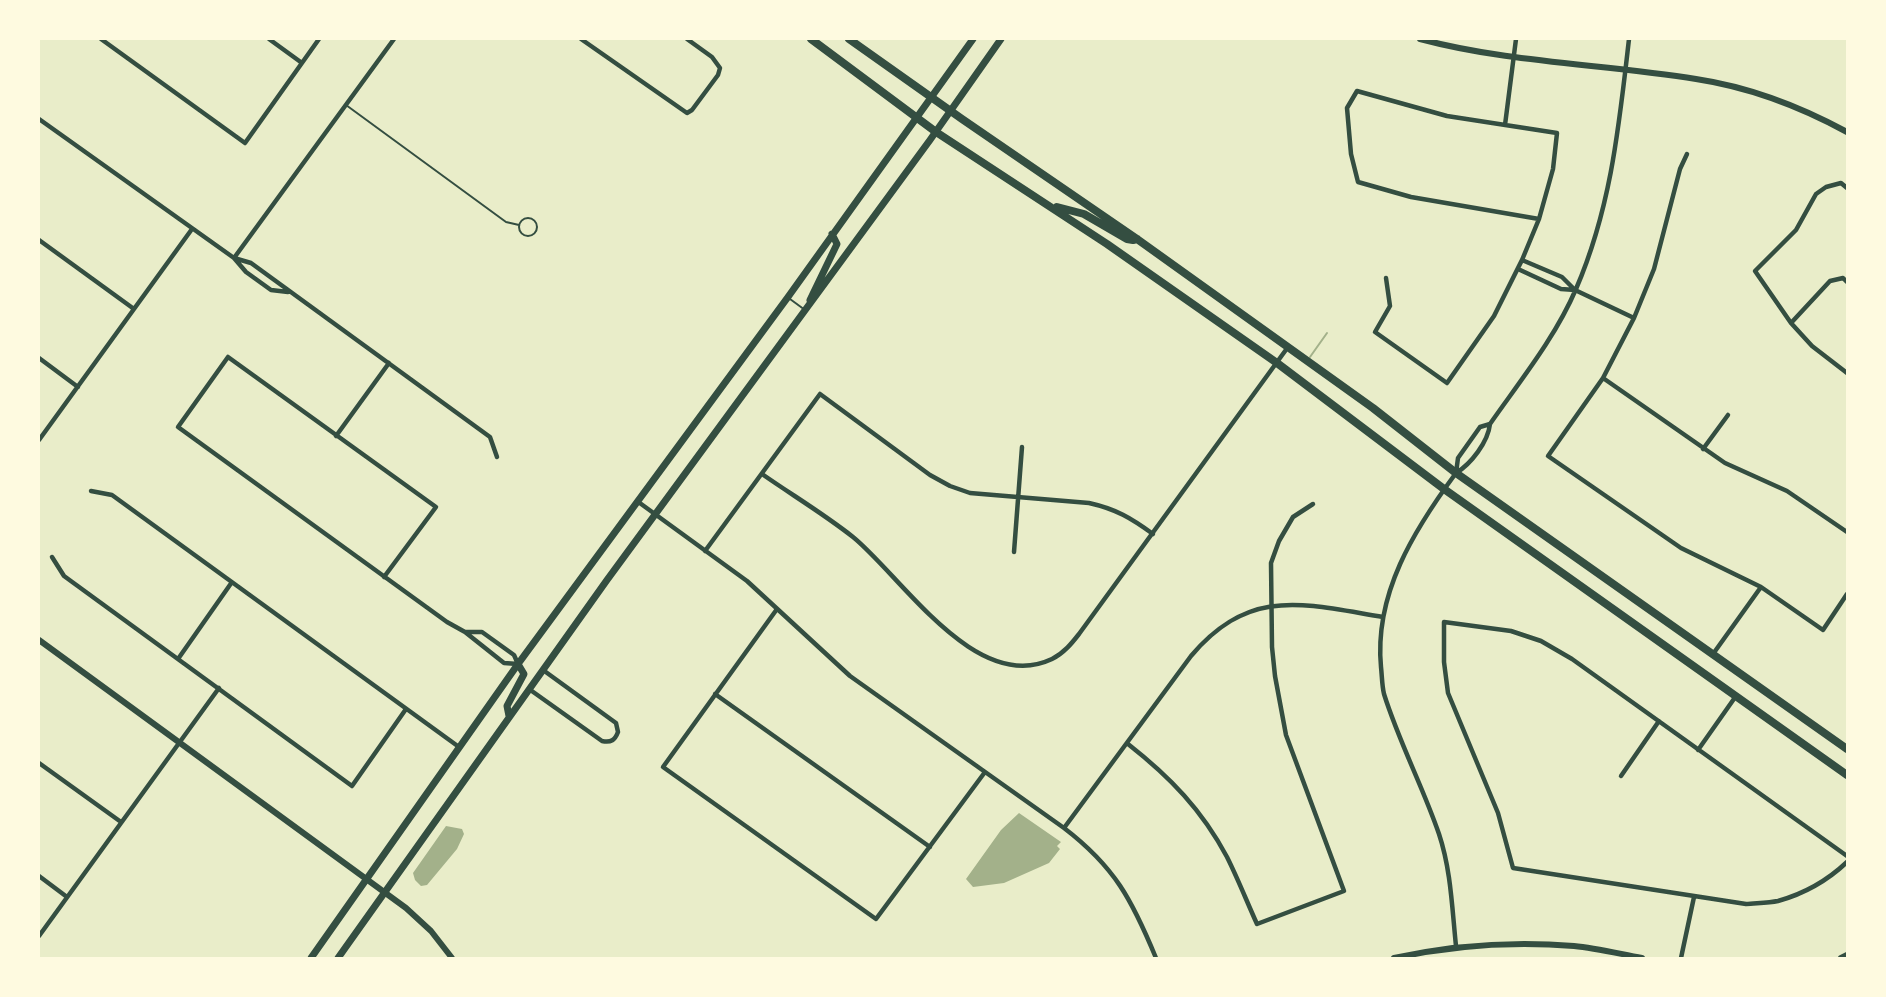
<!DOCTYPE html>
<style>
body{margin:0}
#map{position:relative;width:1886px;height:997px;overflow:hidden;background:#e9edc9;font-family:"Varela Round",sans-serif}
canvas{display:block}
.frame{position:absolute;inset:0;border:40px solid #fefae0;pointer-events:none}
</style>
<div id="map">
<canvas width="1886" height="997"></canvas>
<div class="frame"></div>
</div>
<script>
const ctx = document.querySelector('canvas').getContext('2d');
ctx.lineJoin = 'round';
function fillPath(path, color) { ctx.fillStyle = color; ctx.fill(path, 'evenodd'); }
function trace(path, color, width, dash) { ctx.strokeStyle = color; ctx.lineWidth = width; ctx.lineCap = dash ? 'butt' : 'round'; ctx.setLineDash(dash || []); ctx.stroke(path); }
const water = new Path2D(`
 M1019,813l42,29 -4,4 3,3 -11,14 -45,20 -31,4 -7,-8 35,-49z
 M446,826l16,3 2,5 -7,15 -30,36 -6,1 -6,-6 -2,-7z`);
const stream = new Path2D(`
 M1310,357l17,-24`);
const service = new Path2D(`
 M346,105l160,117 13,3
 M519 227a9 9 0 1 1 18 0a9 9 0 1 1-18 0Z
 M790,299l15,11`);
const minor = new Path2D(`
 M101,39l144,104 74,-104
 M269,39l33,24
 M581,39l106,74 5,-3 26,-35 2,-7 -8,-11 -25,-18
 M39,119l195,139 12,14 25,18 17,2
 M1505,125l11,-86
 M1687,154l-7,15 -26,100 -20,49 -31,60 -55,78 133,92 80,39 62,43 24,-36
 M1847,188l-6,-5 -15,4 -10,7 -20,36 -41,41 36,52 21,23 35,27
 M39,240l95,69
 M234,258l17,5 239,174 7,20
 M234,258l160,-219
 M1522,260l40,17 13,13 59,28
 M1518,269l43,20 14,1
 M1386,278l4,28 -15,26 72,51 47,-67 28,-56 17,-41 14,-50 4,-36 -110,-17 -90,-25 -10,17 4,46 7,28 53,15 128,22
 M1791,323l39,-42 13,-3 4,4
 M39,358l39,29
 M1603,378l122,85 62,28 60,41
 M336,436l53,-73
 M39,440l153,-211
 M1703,449l25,-34
 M1456,473l2,-15 22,-31 10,-3
 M762,474c30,21 62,40 91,63 49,40 123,158 199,122 12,-6 20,-16 27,-25l209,-287
 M91,491l21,4 347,252
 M637,501l110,80 103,95 214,152c51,39 68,72 92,130
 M705,551l115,-157 110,81 20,11 20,7 119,10c27,6 42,15 64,31
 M1014,552l8,-105
 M52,557l12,19 288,210 54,-77
 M384,577l52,-70 -208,-150 -50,70 269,195 18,10 39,31 14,1 -4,-9 -32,-23h-17
 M777,609l-114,158 213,152 109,-147
 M1713,654l48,-67
 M178,659l54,-77
 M529,689l73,52c9,2 13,-1 16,-9l-2,-9 -73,-53
 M715,694l215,153
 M1128,744c42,33 74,66 99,113 11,22 20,45 30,67l87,-33 -58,-156 -11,-59 -3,-29 -1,-84 8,-22 14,-24 20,-13
 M1698,750l38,-54
 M39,763l82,59
 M1621,776l38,-55
 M1064,828l127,-172c59,-70 113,-52 192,-39
 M1847,856l-275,-197 -31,-18 -30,-10 -67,-9v40l4,31 50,120 15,55 233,36c10,-1 22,-1 32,-3 25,-7 50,-21 69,-39
 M39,876l28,21
 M39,936l180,-248
 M1456,946c-4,-38 -5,-76 -17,-112 -16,-47 -40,-92 -55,-140 -2,-8 -2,-18 -3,-27 -7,-73 33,-137 75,-194 15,-9 32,-31 34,-49 30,-43 65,-86 86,-135 35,-81 43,-163 53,-250
 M1681,958l13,-61`);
const tertiary = new Path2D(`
 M1420,39c90,24 184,25 276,40 53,8 105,28 151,53
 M39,640l367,268 25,23 21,27
 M1394,958c60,-13 118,-17 180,-12 22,2 46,8 68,12
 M1841,958l6,-3`);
const secondary = new Path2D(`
 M810,300l27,-56 -5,-10
 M509,716l-2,-10 17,-32 -6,-10
 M311,958l207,-294 270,-367 185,-258
 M338,958l269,-378 323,-440 71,-101`);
const primary = new Path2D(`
 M811,39l125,93 171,112 170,119 167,126 403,286
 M849,39l113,80 175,120 236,169 83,65 391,276
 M1057,207l27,7 43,25 6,1 4,-1`);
fillPath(water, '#a3b18a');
trace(stream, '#a3b18a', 2);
trace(service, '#344e41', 2);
trace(minor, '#344e41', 4.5);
trace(tertiary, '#344e41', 6);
trace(secondary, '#344e41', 7);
trace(primary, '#344e41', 8);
</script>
